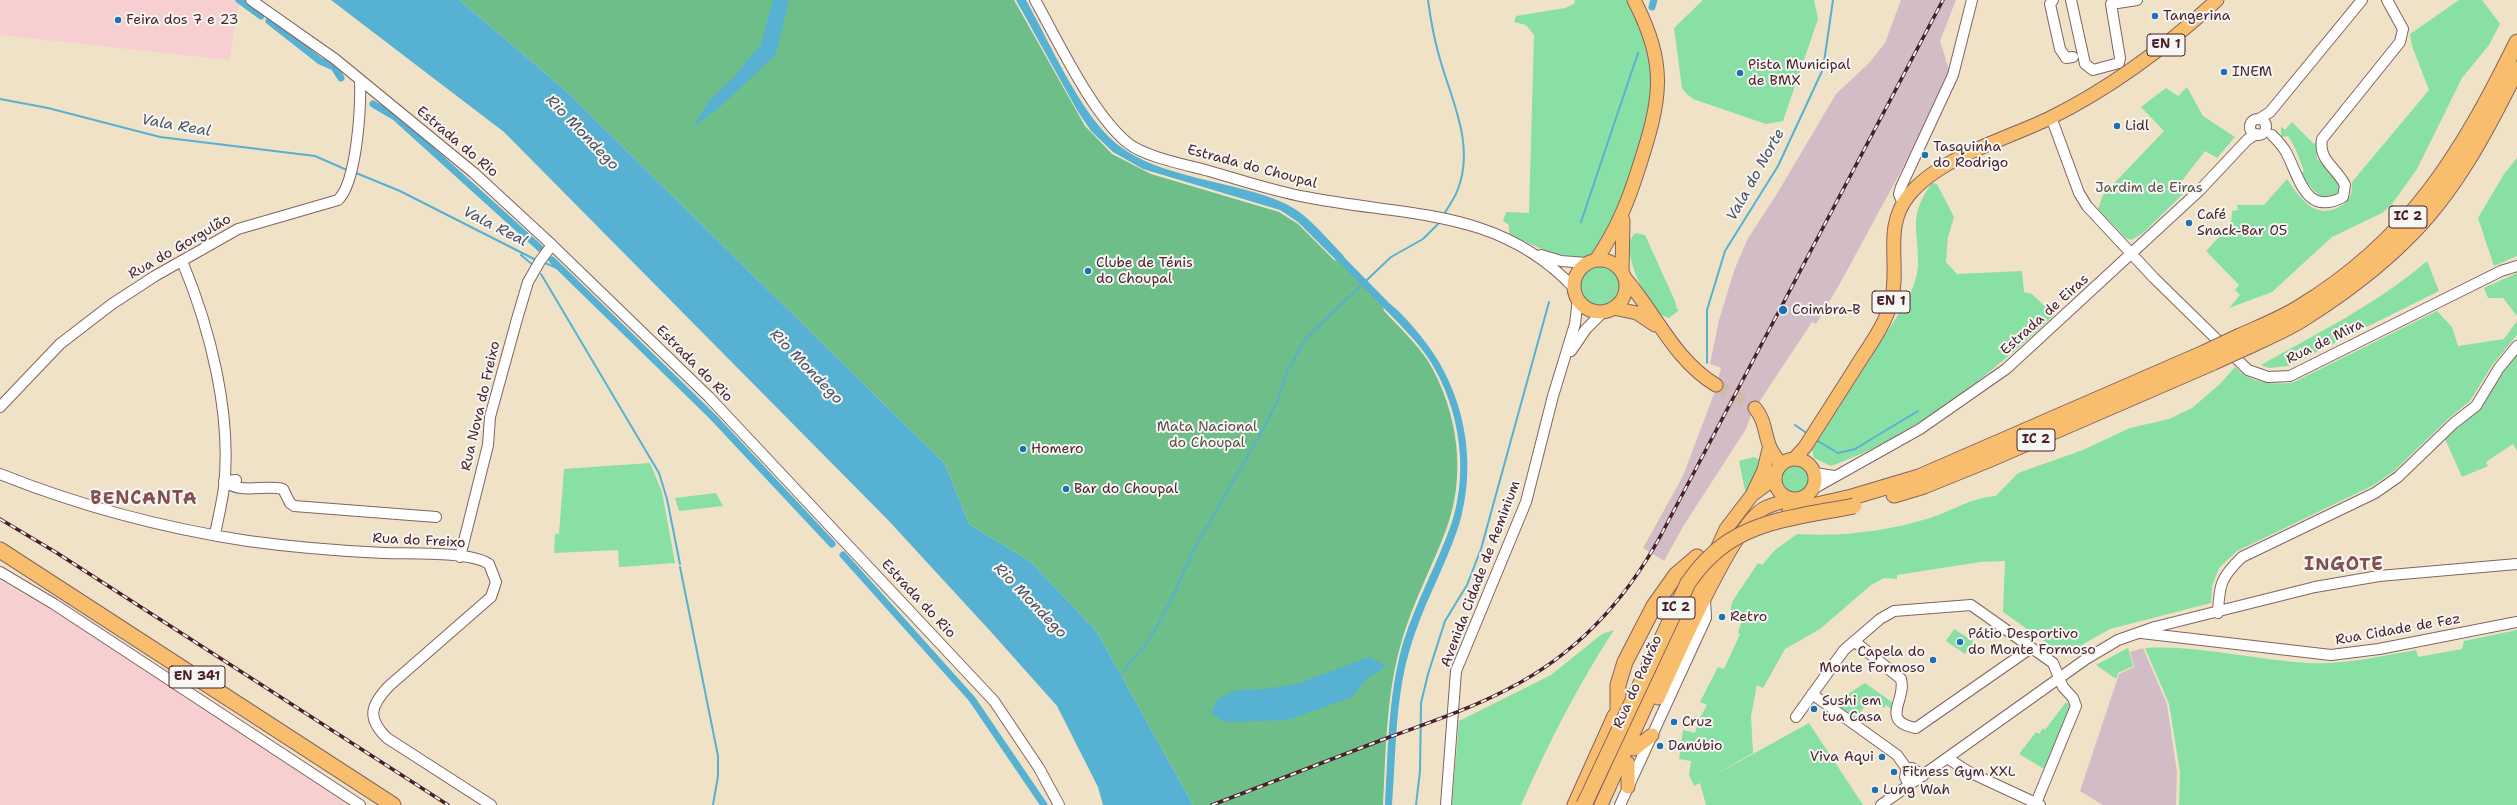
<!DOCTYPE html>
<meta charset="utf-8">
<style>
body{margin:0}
canvas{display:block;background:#efe2c7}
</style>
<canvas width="2517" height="805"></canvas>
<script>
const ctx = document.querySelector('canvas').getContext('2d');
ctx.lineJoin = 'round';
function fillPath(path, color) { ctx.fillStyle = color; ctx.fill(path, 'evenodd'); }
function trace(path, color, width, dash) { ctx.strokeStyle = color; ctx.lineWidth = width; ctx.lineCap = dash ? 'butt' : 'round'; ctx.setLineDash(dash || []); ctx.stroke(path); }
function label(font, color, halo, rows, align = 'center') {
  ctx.font = font + ' "Shantell Sans",sans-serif'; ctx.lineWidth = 4; ctx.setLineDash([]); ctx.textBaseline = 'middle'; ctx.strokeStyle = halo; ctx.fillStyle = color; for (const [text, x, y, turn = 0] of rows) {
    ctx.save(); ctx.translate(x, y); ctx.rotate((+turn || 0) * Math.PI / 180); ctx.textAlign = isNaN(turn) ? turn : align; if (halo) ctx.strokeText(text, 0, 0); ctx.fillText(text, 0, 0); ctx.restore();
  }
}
const built = new Path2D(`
 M0,0h233l6,5 -10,55 -229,-25z
 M0,581l57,32 291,192h-348z`);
const industrial = new Path2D(`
 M1901,0h55l-16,41 10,32 -50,100 -62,114 -22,37 -4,-2 -60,91 -6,16 -62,96 -20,36 -21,-13 40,-72 32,-85 6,-23 -11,-4 9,-44 15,-49 13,-31 31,-48 58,-98 34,-32 15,-19z
 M2143,648l24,56 10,68 -1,33h-73l-23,-14 39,-117 15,-7 -4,-15z`);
const green = new Path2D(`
 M1575,0h52l20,44 7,49 -28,100 -30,58 -13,7 -32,-5 -39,-17 -3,-4v-7l-6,-4 3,-9 23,1 5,-178 -8,-10 -12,-3 2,-6 49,-8 9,-4z
 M1703,0h111l4,19 -35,102 -17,3 -73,-25 -6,-5 -5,-6 -8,-60z
 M2459,0h23l18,24 -11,21 -27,33 -45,91 -25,35 -10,9 -50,24 -60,55 -43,16 11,-13 -5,-5 4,-5 -33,-34 25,-27 1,-13 6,-1 -1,-5h27l23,-26c13,19 28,42 54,27 10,-6 11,-13 11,-24l77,-92 -17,-44 -2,-12z
 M2187,87l16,29 32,21 -18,21 -12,-7 -27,35 7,6 -42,41 -12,7 -5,-2 -28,-29 5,-14 61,-64 -23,-24 25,-19 12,8z
 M2292,122l22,22 2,-2 1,17 18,16 6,11c-8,30 -33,1 -40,-13l3,-2 -8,-21 -8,-14 -7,1v-11l4,4z
 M2517,158v98l-23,10 -16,-48 26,-44z
 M1932,183l5,1 17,33 -6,20 -2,25 11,12 65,-3 2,21 8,2 22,21c-65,61 -139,121 -223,151l-17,-8 -2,-8 93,-146c6,-12 12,-24 13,-38 1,-38 -11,-48 14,-83z
 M1636,233l9,2 30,66 2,8 2,1 -10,8c-18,-2 -54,-73 -33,-85z
 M2427,261l12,30 -151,75 -19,2 -8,-3c57,-32 116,-61 166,-104z
 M1580 285a21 21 0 1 1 42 0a21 21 0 1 1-42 0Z
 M2517,273v43l-14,-18h-15l-4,-10z
 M2437,311l15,16 6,19 46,-7 13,-18v14l-24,29 -23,37 -21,17 -56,54 -21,14 -135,65 -18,17 -7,18 -1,17 -101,26 -46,26 -61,-43 2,-51 -25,1 -83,13v4l-13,-1 -13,7 -51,44 -35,20 -22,39 -6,-3 -6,31 2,37 -47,27 103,-57 54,82h-157l-6,-22 -6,3 -5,-11 2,-14 -12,-2 4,-29 12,3 3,-12 9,-16 -7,-3 18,-35 6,2 16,-35 -2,-1 4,-14 -12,-6 2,-11 26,-39 4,2 13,-15 22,-16c44,3 91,-3 133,-16 24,-8 40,-20 66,-22l22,-23 65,-23 47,-22 39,-9 23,-11 28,-24 15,-17c17,17 35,17 57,16z
 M2517,354v97l-4,-7 -27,18 2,4 -26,11 -17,-38 36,-31 23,-39z
 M1754,457l6,3v4l-14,31 -7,-34z
 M650,463l12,29 13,71 -56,4 -1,-17 -64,3 1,-19h4l5,-65z
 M1781 479a15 15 0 1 1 30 0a15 15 0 1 1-30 0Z
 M716,493l7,13 -44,5 -4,-13z
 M1954,629l20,13 -9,12 -19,-13z
 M1614,630c-36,55 -66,114 -93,175h-69l7,-84 92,-46 51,-41z
 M2517,630v175h-338l1,-33 -11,-68 -24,-56c55,-3 108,12 163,15 36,2 73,-7 108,-13l2,7 44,-8 2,-8z
 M2128,648l5,18 -15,7 -2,6 -20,-14z
 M1865,683l27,19 -1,7 -5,-4 -2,3 -13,-10 -15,20 -22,-15z
 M2066,702l6,5 -28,62 -25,-15 17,-22 3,2 4,-6 2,2z`);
const forest = new Path2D(`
 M459,0h555l71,126 27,28 39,20 128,38 19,12 36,36 8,2 40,41 2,8c15,16 32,32 44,50 30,50 39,114 18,169 -14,37 -33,72 -44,110 -16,54 -16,110 -19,165h-190l-96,-173 -66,-70 -62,-38 -24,-60 -380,-374z`);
const water = new Path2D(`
 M331,0h128l106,90 380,374 24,60 62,38 66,70 96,173h-90l-5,-18 -41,-81 -65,-73 -104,-113 -384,-388z
 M773,0h16l-13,54 -58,55 -25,17 17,-26 24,-23 27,-33z
 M1016,0h10c24,43 55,116 92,145 41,33 118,36 166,58 24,11 41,34 59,52l2,4 -3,3 -5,-1 -39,-39 -18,-12 -137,-41 -30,-17 -22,-21 -14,-21z
 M1385,301c16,8 46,46 55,63 28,49 35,107 19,161 -14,43 -38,83 -50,127 -14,49 -13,102 -17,153h-7c3,-54 3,-110 18,-162 13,-42 35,-80 49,-121 18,-56 6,-123 -28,-170 -12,-16 -27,-30 -41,-45l-1,-4z
 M1369,657l16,8 -5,6 -14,8 -14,18 -64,23 -63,2 -14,-9 8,-15 17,-8 30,-1 31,-5z`);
const stream = new Path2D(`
 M1428,0c3,23 7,44 14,66 12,39 32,81 16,123 -3,9 -10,18 -15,27
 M0,99l48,9 112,29 155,19 32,14
 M356,173l44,18 136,69
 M1581,222l57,-169
 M521,255l12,10
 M545,263l19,8
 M541,274l118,199 8,26 13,65
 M1707,363v-53l18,-59 53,-85 45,-97 10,-69
 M1795,425l13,9
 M1816,440l22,13 17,-4 63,-38
 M680,567l38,189v20l-5,29
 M1119,677l32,-40 19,-35 26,-57 63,-108 17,-33 12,-34 18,-32 85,-81 32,-18 17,-17
 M1416,805l4,-34 1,-68 7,-29 17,-53 22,-36 14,-36 68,-247`);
const canal = new Path2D(`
 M239,0l22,16
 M1652,7l2,-7
 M269,21l51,40 14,6 7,11
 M373,104l22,13 147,133
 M1337,255l53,54
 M552,260l161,157 119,127
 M843,555l129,144 72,106`);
const majorTunnel = new Path2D(`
 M1716,385l39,23`);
const minor = new Path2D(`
 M251,0l84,59 139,114 78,72 157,152 285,304 45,67 20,37
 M1035,0c23,41 58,116 94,144 17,13 58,21 80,27 32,9 64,20 97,26 99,20 192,10 268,91
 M2053,0l-3,4 10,45 6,9 7,-1
 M2071,0l14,64 8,6 26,-7 1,-5 -9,-54 26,-4
 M2051,117l28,76 8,13 67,72 94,92 20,7 22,-1 211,-105 16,-5
 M2259,119l11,-7 92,-112
 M2250 127a8 8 0 1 1 16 0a8 8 0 1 1-16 0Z
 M2272,135c5,5 10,10 14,17 13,24 19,65 57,45l2,-12c-9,-18 -27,-25 -23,-46l78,-97 3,-13 -16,-29
 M1903,204l-4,-10 2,-7 52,-112 19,-75
 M1541,255l20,6 25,2
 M182,261c28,67 50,153 42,226 -2,16 -6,32 -9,47
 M1571,351l15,-22 18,-18
 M0,407l60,-63 52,-40 43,-28 83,-47 100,-29c19,-18 23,-93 22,-120
 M1815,473l19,3
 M0,474c80,32 163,54 248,67 44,6 91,10 136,12 25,1 85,-2 105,11l7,18 -5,15 -102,89c-18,19 -23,32 -2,52l104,67
 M236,480l-12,1c17,14 40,3 59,8l7,14 4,3 142,11
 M1813,489l107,-60 86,-60 194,-179 47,-50 9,-6
 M460,557l28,-112 2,-28 27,-98 11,-37 12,-21 12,-16
 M0,572l54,32 306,201
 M2218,613c1,-28 3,-36 24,-56l133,-64 23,-16 56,-54 22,-17 23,-38 18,-22
 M2141,633l190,22 48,-6 138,-27
 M1854,641l47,38c6,21 -22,42 15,49l115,-80
 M1812,694l85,61 10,14
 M1796,717l48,-67 36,-31 14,-8 77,-6 82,58 10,24 10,11 3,8 -40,97
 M1947,758l22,14 71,33
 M1909,785l-4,-8 2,-8 5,-1 11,8
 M1446,805l10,-134 70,-169 27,-106 22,-72 3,-25
 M1620,805l86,-187 -1,-19
 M1881,805l205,-146 32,-19 37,-13 160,-40 64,-11 138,-12`);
const major = new Path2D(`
 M1596,260c21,-31 32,-58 43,-93 22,-68 29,-101 -5,-167
 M1574 286a26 26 0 1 1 52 0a26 26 0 1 1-52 0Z
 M1622,272l1,-52
 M1624,277c31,35 50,83 92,108
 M1613,308l24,5 18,12
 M1755,408c15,18 6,36 27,56
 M1795,458l10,-11c17,-27 34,-53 51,-80 13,-21 29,-41 35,-65 10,-37 -9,-74 18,-107 31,-38 98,-56 141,-77 63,-31 116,-71 167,-118
 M1775 479a20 20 0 1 1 40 0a20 20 0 1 1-40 0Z
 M1754,491l10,-21 5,-21
 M1658,698c16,-36 76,-173 105,-189 9,-5 20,-7 29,-10
 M1634,749l18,-14
 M1628,787v-24
 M1601,805l125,-276 26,-34 23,-17`);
const highway = new Path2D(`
 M2240,336c20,-9 41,-17 60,-29 110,-67 162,-153 217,-265
 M2249,346c19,-9 39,-17 57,-29 36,-23 70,-48 100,-78 48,-46 82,-111 111,-170
 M1894,495l30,-9 64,-26 226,-98
 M1790,511l62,-14 67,-20 285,-124
 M0,550l393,255
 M1618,765v-80l7,-23 29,-56 22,-31 21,-18
 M1575,805l40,-89`);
const rail = new Path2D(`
 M0,519l57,34 391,252
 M1212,805c59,-22 117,-45 175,-67 41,-15 83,-29 121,-49 67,-34 118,-89 153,-154l282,-535`);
const highwayBridge = new Path2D(`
 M2204,353l36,-17
 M2214,362l35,-16
 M1584,805l104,-222c7,-10 15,-20 24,-28 37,-36 94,-39 142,-49`);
const markers = [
 [2155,16,4,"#1f6fb2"],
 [118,20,4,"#1f6fb2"],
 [2224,72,4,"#1f6fb2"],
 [1740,73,4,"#1f6fb2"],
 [2117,126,4,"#1f6fb2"],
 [1925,155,4,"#1f6fb2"],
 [2189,223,4,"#1f6fb2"],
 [1088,271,4,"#1f6fb2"],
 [1783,310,5,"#1f6fb2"],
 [1023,449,4,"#1f6fb2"],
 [1066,489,4,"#1f6fb2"],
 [1722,617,4,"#1f6fb2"],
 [1960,642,4,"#1f6fb2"],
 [1933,660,4,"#1f6fb2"],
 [1814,709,4,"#1f6fb2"],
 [1674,722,4,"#1f6fb2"],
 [1660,746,4,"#1f6fb2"],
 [1882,757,4,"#1f6fb2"],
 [1894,772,4,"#1f6fb2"],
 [1875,790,4,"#1f6fb2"]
];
const shields = [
 [2166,45,38],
 [2408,217,38],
 [1891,302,38],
 [2036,440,38],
 [1676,608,38],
 [197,677,56]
];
const shieldNames = [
 ["EN 1",2166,45],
 ["IC 2",2408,217],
 ["EN 1",1891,302],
 ["IC 2",2036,440],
 ["IC 2",1676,608],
 ["EN 341",197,677]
];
const poiNames = [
 ["Tangerina",2163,16],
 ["Feira dos 7 e 23",126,20],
 ["Pista Municipal",1748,65],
 ["de BMX",1748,81],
 ["INEM",2232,72],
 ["Lidl",2125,126],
 ["Tasquinha",1933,147],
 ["do Rodrigo",1933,163],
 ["Café",2197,215],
 ["Snack-Bar 05",2197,231],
 ["Clube de Ténis",1096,263],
 ["do Choupal",1096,279],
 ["Coimbra-B",1792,310],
 ["Homero",1031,449],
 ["Bar do Choupal",1074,489],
 ["Retro",1730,617],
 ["Pátio Desportivo",1968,634],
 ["do Monte Formoso",1968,650],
 ["Capela do",1925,652,"right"],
 ["Monte Formoso",1925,668,"right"],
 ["Sushi em",1822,701],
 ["tua Casa",1822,717],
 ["Cruz",1682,722],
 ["Danúbio",1668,746],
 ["Viva Aqui",1874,757,"right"],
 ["Fitness Gym XXL",1902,772],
 ["Lung Wah",1883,790]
];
const streetNames = [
 ["Estrada do Rio",457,142,40],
 ["Estrada do Choupal",1252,167,15],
 ["Rua do Gorgulão",180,247,-30],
 ["Estrada de Eiras",2045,315,-42],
 ["Rua de Mira",2325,342,-26],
 ["Estrada do Rio",694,364,45],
 ["Rua Nova do Freixo",481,406,-77],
 ["Rua do Freixo",419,541,3],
 ["Avenida Cidade de Aeminium",1481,574,-69],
 ["Estrada do Rio",918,599,47],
 ["Rua Cidade de Fez",2398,630,-10],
 ["Rua do Padrão",1638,682,-66]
];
const parkNames = [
 ["Jardim de Eiras",2149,188],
 ["Mata Nacional",1207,427],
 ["do Choupal",1207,443]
];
const waterNames = [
 ["Vala Real",176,126,10],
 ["Rio Mondego",582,133,46],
 ["Vala do Norte",1756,175,-61],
 ["Vala Real",495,227,27],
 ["Rio Mondego",806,367,46],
 ["Rio Mondego",1030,601,46]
];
const districtNames = [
 ["BENCANTA",144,499],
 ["INGOTE",2344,565]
];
fillPath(built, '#f7cfd1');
fillPath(industrial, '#d2bdc6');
fillPath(green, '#89e0a4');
fillPath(forest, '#6ebe8a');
fillPath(water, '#56b1d3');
trace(stream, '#56b1d3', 2);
trace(canal, '#56b1d3', 7);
trace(majorTunnel, '#cebba8', 13, [13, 6]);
trace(minor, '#846362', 12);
trace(major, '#846362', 15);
trace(highway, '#846362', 17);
trace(minor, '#fff', 10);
trace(major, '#f9be6d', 13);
trace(highway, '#f9be6d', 15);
trace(rail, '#4a1f2b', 3.5);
trace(rail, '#f6f6f2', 2, [6]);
trace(highwayBridge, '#846362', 17, []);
trace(highwayBridge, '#f9be6d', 15);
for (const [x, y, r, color] of markers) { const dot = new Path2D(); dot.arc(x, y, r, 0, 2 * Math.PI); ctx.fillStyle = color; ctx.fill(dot); trace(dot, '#f6f6f2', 1.5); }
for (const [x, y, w] of shields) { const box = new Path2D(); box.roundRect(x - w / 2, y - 11, w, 22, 3); ctx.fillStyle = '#f6f6f2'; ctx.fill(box); trace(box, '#4a1f2b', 1); }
label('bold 13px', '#4a1f2b', null, shieldNames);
label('14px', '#4a1f2b', '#f6f6f2', poiNames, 'left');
label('14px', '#4a1f2b', '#f6f6f2', streetNames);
label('14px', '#5a4f49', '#f6f6f2', parkNames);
label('italic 15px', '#4e5266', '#f6f6f2', waterNames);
ctx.letterSpacing = '1px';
label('bold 18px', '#834f52', '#f6f6f2', districtNames);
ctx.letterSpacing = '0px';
</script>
